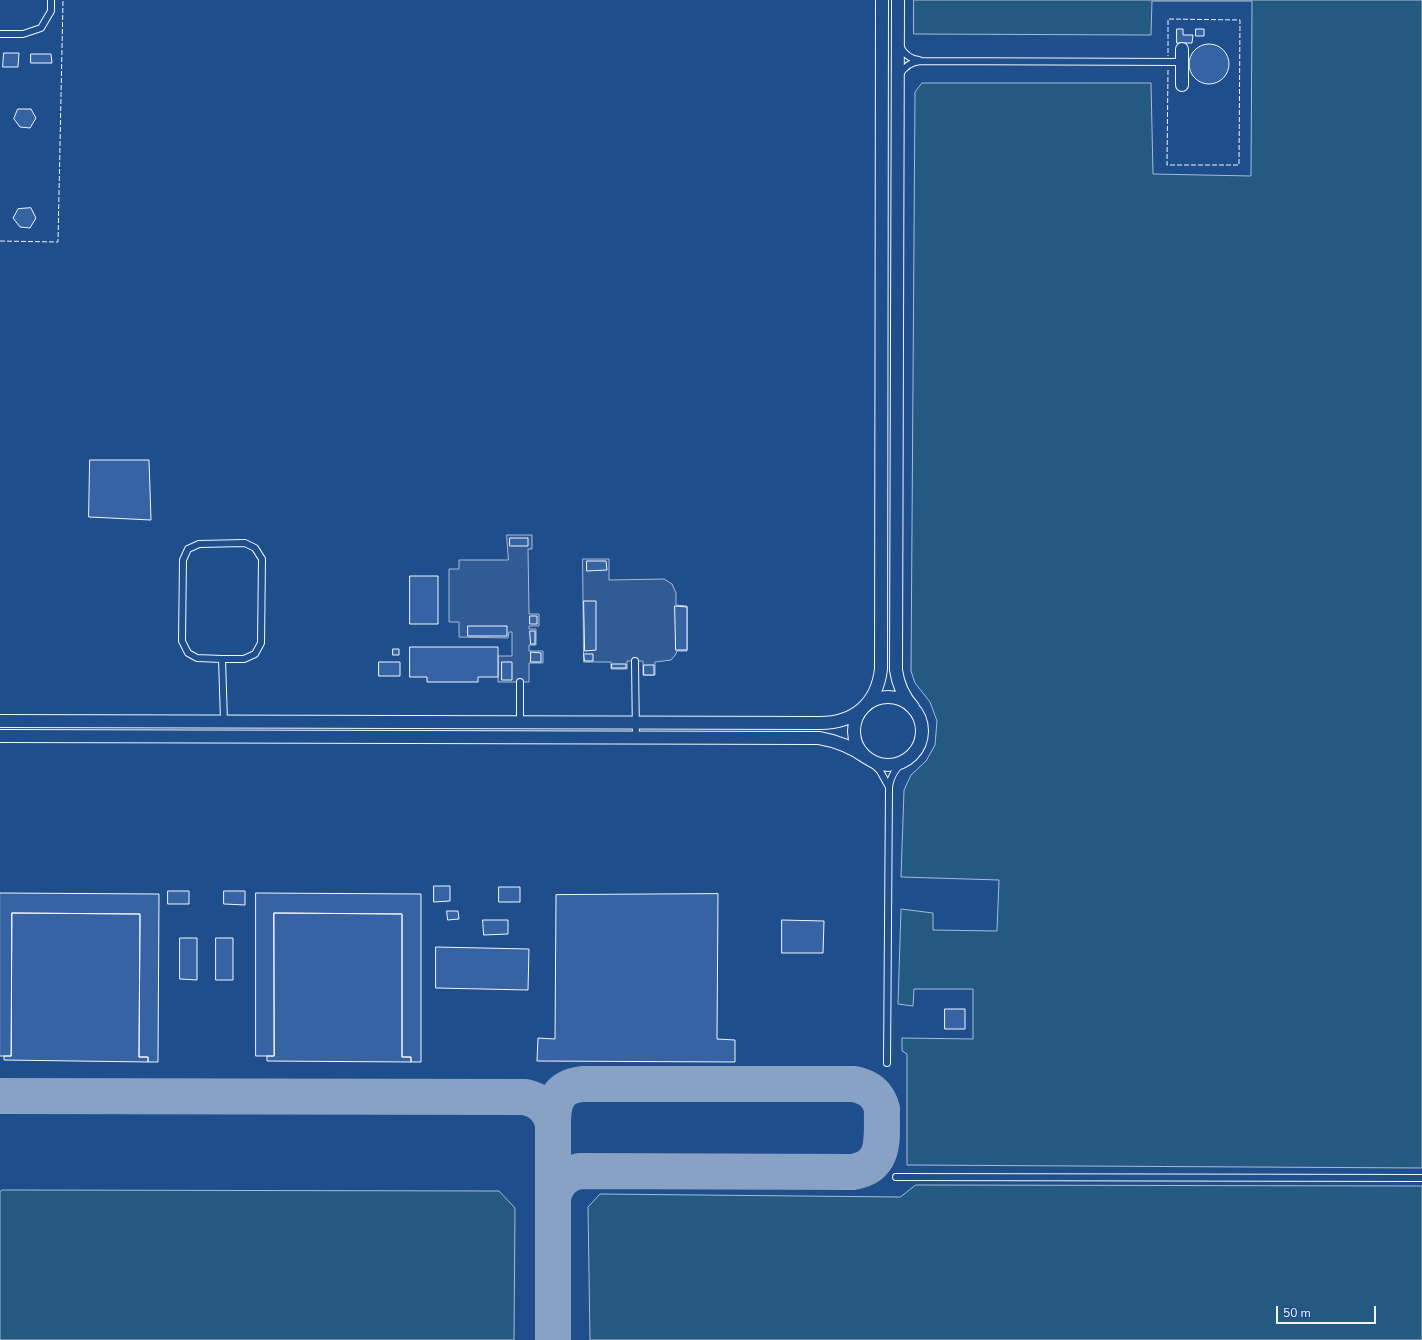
<!DOCTYPE html>
<style>
body{margin:0}
#map{position:relative;width:1422px;height:1340px;overflow:hidden;background:#1f4e8c;font-family:"Nunito Sans",sans-serif}
canvas{display:block}
.scale{position:absolute;left:1276px;top:1306px;width:100px;height:18px;box-sizing:border-box;border:2px solid #f2f6ff;border-top:0;padding-left:5px;font-size:12px;line-height:14px;white-space:nowrap;color:#f2f6ff;-webkit-text-stroke:3px #1f4e8c;paint-order:stroke}
</style>
<div id="map">
<canvas width="1422" height="1340"></canvas>
<div class="scale">50 m</div>
</div>
<script>
const ctx = document.querySelector('canvas').getContext('2d');
ctx.lineJoin = 'round';
function fillPath(path, color) { ctx.fillStyle = color; ctx.fill(path, 'evenodd'); }
function trace(path, color, width, dash) { ctx.strokeStyle = color; ctx.lineWidth = width; ctx.lineCap = dash ? 'butt' : 'round'; ctx.setLineDash(dash || []); ctx.stroke(path); }
const green = new Path2D(`
 M914,0h508v1168l-515,-3v-111l-5,-3v-13l71,1v-50h-59l-1,17 -15,-2 3,-95 32,4v17l64,1 2,-51 -98,-3 3,-87 7,-15 15,-14 9,-16 2,-24 -7,-19 -15,-19 -4,-12 4,-579 7,-9h229l2,91 98,2 1,-175h-100l-1,34 -237,-1z
 M916,1185l506,1v154h-832l-2,-133 12,-13 300,3z
 M2,1190l497,1 16,17 -1,132h-514v-147z`);
const parking = new Path2D(`
 M507,535h25v14h-4l1,65h10v12h-10v3h7v16h-7v6h14v12h-14v19h-31v-26h14v-24h-3l-1,6 -49,-1v-15h-10v-53h10v-9h49z
 M583,559h26v21l55,-1 8,5 4,9v12l11,1v45h-10l-1,3 -5,6 -16,2v13h-12v-14h-16v8h-16v-7h-27z`);
const taxiway = new Path2D(`
 M0,1096l525,1c15,3 25,12 28,27
 M553,1340v-216c0,-22 4,-37 29,-40h272c15,3 24,10 28,25 -1,27 6,57 -29,63l-273,-1c-15,3 -24,12 -27,27`);
const building = new Path2D(`
 M1177,29h6v6h10l-1,8h-15z
 M1196,29h8v7h-8z
 M1189 64a20 20 0 1 1 40 0a20 20 0 1 1-40 0Z
 M4,53h15l-1,14h-15z
 M31,54h20l1,9h-21z
 M18,109h13l5,9 -6,10 -10,-1 -6,-8z
 M31,208l5,10 -6,10 -10,-1 -7,-9 5,-9z
 M90,460h59l2,60 -62,-3z
 M510,538h18v8h-18z
 M587,561h19l1,9 -20,1z
 M410,576h28v48h-28z
 M584,601h12v49l-11,1z
 M675,606l12,1v43h-11z
 M530,616h7v8h-7z
 M468,626h39v10h-39z
 M530,631h5v13h-4z
 M410,647h88v30h-20v5h-51v-5h-17z
 M393,649h6v6h-6z
 M531,652l10,1v9h-10z
 M584,654h9v7h-8z
 M379,662h21v14h-21z
 M502,662h10v18h-10z
 M612,664h14v4h-14z
 M644,665h10v10h-10z
 M434,886h16v15l-16,1z
 M499,887h21v15h-21z
 M168,891h21v13h-21z
 M224,891h21v14l-21,-1z
 M0,893l159,1 -1,168h-10v-5h-9l1,-143 -128,-1 -1,143h-11z
 M256,893l165,1v168h-10v-5h-9v-143l-128,-1v143h-18z
 M718,894l-1,145 18,1v22l-198,-1 1,-23 17,1 1,-144z
 M447,911h11l1,8 -11,1z
 M12,913l128,1 -1,143h9v5l-144,-2v-4h7z
 M274,913l128,1v143h9v5l-144,-1v-5h7z
 M483,920h25v14l-24,1z
 M782,920l42,1 -1,32h-41z
 M180,938h17v42l-17,-1z
 M216,938h17v42h-17z
 M436,947l93,2 -1,41 -92,-2z
 M945,1009h20v20h-20z`);
const lane = new Path2D(`
 M0,34h23l18,-6 10,-17v-11
 M900,46c4,8 10,13 19,14
 M900,74c5,-8 11,-12 20,-13l262,1
 M245,543l10,5 7,11 -1,84 -6,11 -11,5h-22l-25,-1 -9,-5 -6,-12 1,-81 5,-11 11,-5z
 M222,659l2,62
 M635,661l1,77
 M520,722v-40
 M867,758l13,13 9,16
 M887,1063l2,-276c2,-13 8,-21 19,-28
 M896,1177l526,1`);
const street = new Path2D(`
 M898,0l-2,670c2,15 7,26 17,37
 M1182,49v36
 M854 731a34 34 0 1 1 68 0a34 34 0 1 1-68 0Z
 M0,721l820,2c35,0 57,-20 61,-54l1,-669
 M0,736l819,2c18,3 33,9 48,20`);
const fence = new Path2D(`
 M1168,70l-1,95h72l1,-145 -72,-1v37
 M0,241l58,1 5,-242`);
fillPath(green, '#245a82');
trace(green, '#a8bbd7', 1);
fillPath(parking, '#305b95');
trace(parking, '#a8bbd7', 1);
trace(taxiway, '#88a2c6', 36);
fillPath(building, '#3563a3');
trace(building, '#f2f6ff', 1);
trace(lane, '#f2f6ff', 8);
trace(street, '#f2f6ff', 14);
trace(lane, '#1f4e8c', 6);
trace(street, '#1f4e8c', 12);
trace(fence, '#f2f6ff', 1, [5, 2]);
</script>
